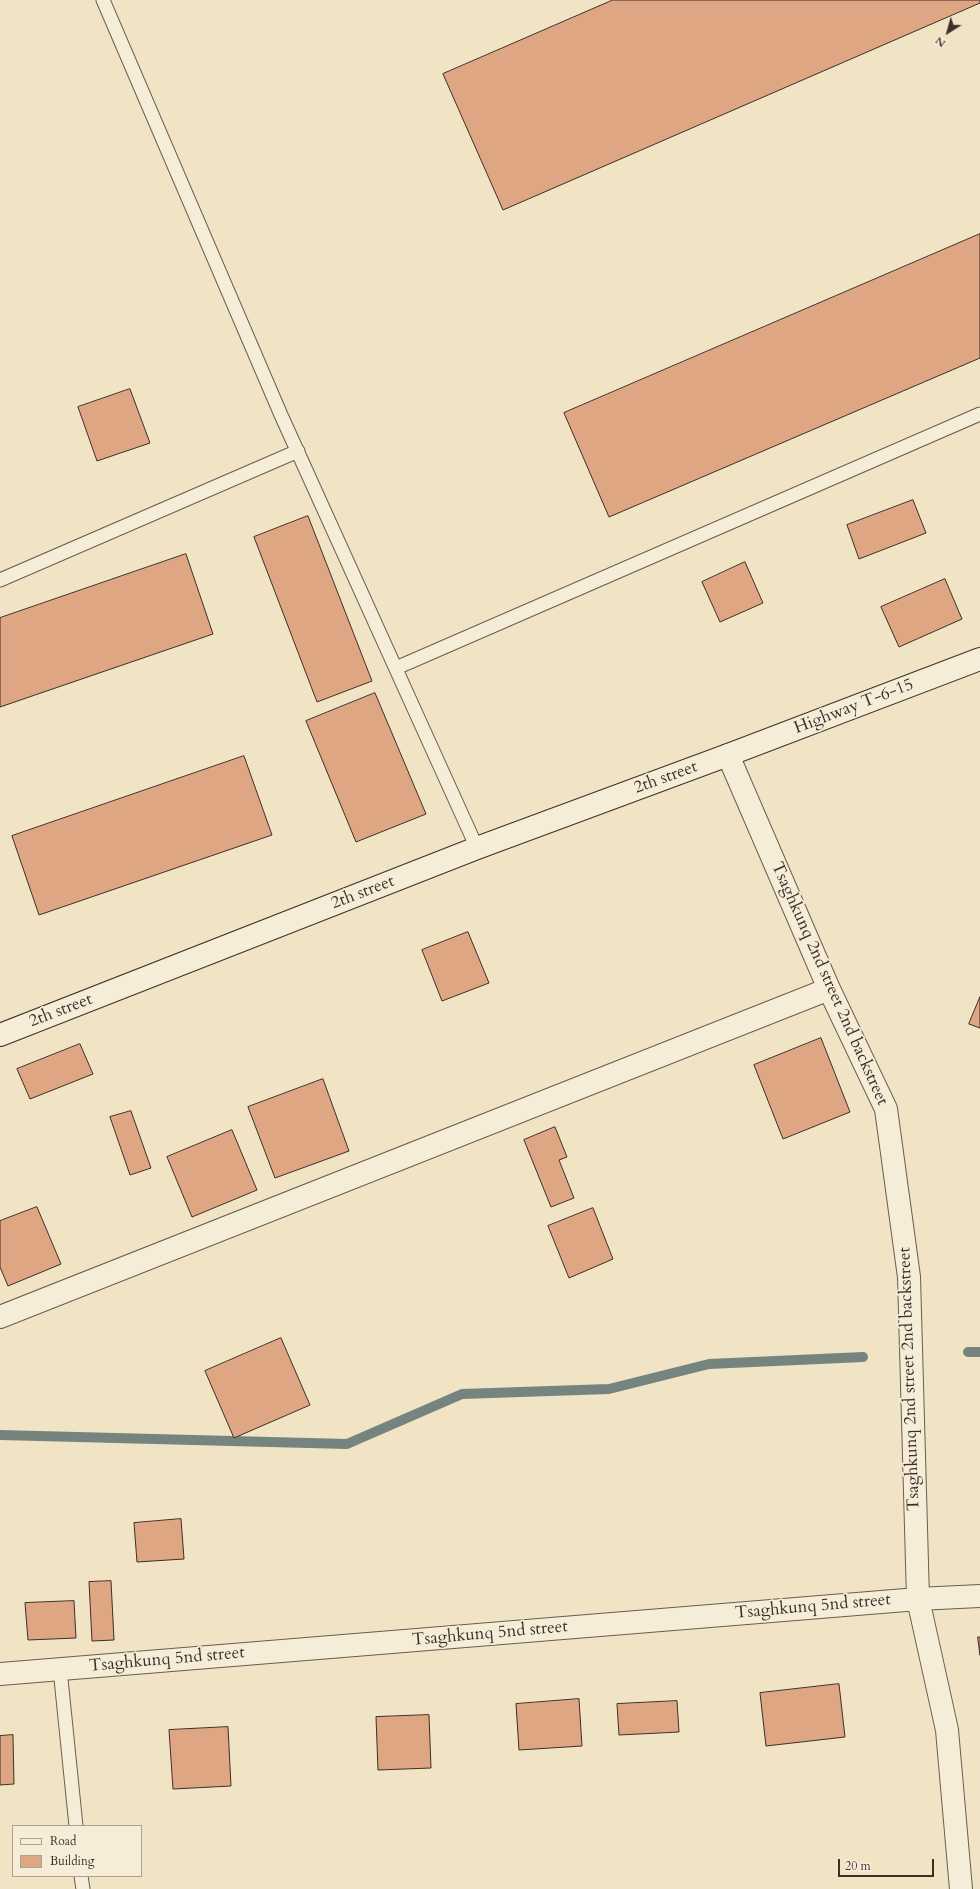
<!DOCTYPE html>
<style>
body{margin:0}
#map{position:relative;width:980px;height:1889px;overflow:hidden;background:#f1e4c5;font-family:Cardo,serif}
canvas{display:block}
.legend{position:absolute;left:12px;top:1825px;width:130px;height:52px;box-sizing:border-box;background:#f6edd9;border:1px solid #aca193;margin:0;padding:5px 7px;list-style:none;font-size:12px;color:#3e2e29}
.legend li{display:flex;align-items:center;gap:8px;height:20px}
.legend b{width:20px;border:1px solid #aca193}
.north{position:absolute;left:928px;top:12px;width:40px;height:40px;-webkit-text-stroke:3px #f6edd9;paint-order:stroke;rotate:217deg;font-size:11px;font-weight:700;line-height:16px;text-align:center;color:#3e2e29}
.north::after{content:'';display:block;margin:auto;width:14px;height:18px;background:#3e2e29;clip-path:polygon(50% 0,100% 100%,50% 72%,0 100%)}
.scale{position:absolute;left:838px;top:1859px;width:96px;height:18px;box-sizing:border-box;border:2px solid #3e2e29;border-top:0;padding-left:5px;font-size:12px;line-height:14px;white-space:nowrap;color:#3e2e29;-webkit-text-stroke:3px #f6edd9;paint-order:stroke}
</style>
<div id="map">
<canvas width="980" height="1889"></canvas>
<ul class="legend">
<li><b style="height:5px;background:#f6edd9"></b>Road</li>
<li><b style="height:11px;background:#dea682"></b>Building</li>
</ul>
<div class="north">N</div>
<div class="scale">20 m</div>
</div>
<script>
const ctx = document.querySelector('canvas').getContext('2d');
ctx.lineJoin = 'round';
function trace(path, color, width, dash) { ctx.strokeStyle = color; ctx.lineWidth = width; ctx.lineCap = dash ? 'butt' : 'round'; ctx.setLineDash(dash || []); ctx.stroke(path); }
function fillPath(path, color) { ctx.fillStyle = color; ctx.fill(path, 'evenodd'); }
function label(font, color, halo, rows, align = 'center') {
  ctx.font = font + ' Cardo,serif'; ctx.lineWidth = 3.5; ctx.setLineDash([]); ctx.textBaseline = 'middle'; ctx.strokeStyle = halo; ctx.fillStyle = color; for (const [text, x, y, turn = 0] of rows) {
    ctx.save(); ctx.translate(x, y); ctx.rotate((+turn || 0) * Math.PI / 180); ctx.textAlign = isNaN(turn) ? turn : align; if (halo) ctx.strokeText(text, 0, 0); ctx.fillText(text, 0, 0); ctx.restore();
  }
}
const stream = new Path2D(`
 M968,1352h12
 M0,1435l347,9 115,-50 147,-5 100,-25 154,-7`);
const building = new Path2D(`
 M613,0h367v3l-477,207 -60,-136z
 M980,234v124l-371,159 -45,-104z
 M130,389l20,54 -53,18 -19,-54z
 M913,500l13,33 -67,26 -12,-34z
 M308,516l64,165 -55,21 -63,-165z
 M186,554l27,80 -213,73v-89z
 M745,562l18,41 -43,19 -18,-40z
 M945,579l17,40 -63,28 -18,-40z
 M375,693l51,121 -70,28 -50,-121z
 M244,756l28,79 -233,80 -27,-79z
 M468,932l21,51 -47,18 -20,-51z
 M980,997v31l-11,-4z
 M821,1038l29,74 -67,27 -29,-74z
 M80,1044l13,30 -63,25 -13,-30z
 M323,1079l26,72 -74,27 -27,-71z
 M131,1111l20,57 -21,7 -20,-58z
 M555,1127l12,30 -8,3 15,38 -23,9 -27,-67z
 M232,1130l25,60 -65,27 -25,-60z
 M37,1207l24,57 -53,22 -8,-19v-46z
 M593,1208l20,51 -44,19 -21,-52z
 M281,1338l29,67 -76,33 -29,-67z
 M181,1519l3,40 -47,3 -3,-39z
 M111,1581l3,59 -22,1 -3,-59z
 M74,1601l2,37 -48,2 -3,-37z
 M978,1637h2v18z
 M839,1684l6,53 -79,9 -6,-53z
 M579,1699l3,47 -63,4 -3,-46z
 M677,1701l2,31 -60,3 -2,-31z
 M429,1715l2,53 -53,2 -2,-53z
 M228,1727l3,59 -58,3 -4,-59z
 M13,1735l1,49 -14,1v-49z`);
const lane = new Path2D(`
 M103,0l178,415 196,433
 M0,580l298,-129
 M396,668l584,-254
 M60,1669l16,157
 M81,1876l2,13`);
const street = new Path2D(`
 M728,755l101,234 57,120 23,168 9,322 29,131 14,159
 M0,1317l829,-328
 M0,1674l918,-75 62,-3`);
const secondary = new Path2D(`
 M0,1035l477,-187 251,-93 252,-96`);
const streetNames = [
 ["Highway T-6-15",854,707,-21],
 ["2th street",666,778,-20],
 ["2th street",363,893,-21],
 ["Tsaghkunq 2nd street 2nd backstreet",829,984,66],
 ["2th street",61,1011,-21],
 ["Tsaghkunq 2nd street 2nd backstreet",910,1379,-92],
 ["Tsaghkunq 5nd street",813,1607,-5],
 ["Tsaghkunq 5nd street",490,1634,-5],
 ["Tsaghkunq 5nd street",167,1660,-5]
];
trace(stream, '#768480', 10);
fillPath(building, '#dea682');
trace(building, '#3e2e29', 1);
trace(lane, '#6b5c50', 15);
trace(street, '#6b5c50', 24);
trace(secondary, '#3e2e29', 24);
trace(lane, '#f6edd9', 13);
trace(street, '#f6edd9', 22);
trace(secondary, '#f6edd9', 22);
label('17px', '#3e2e29', '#f6edd9', streetNames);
</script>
